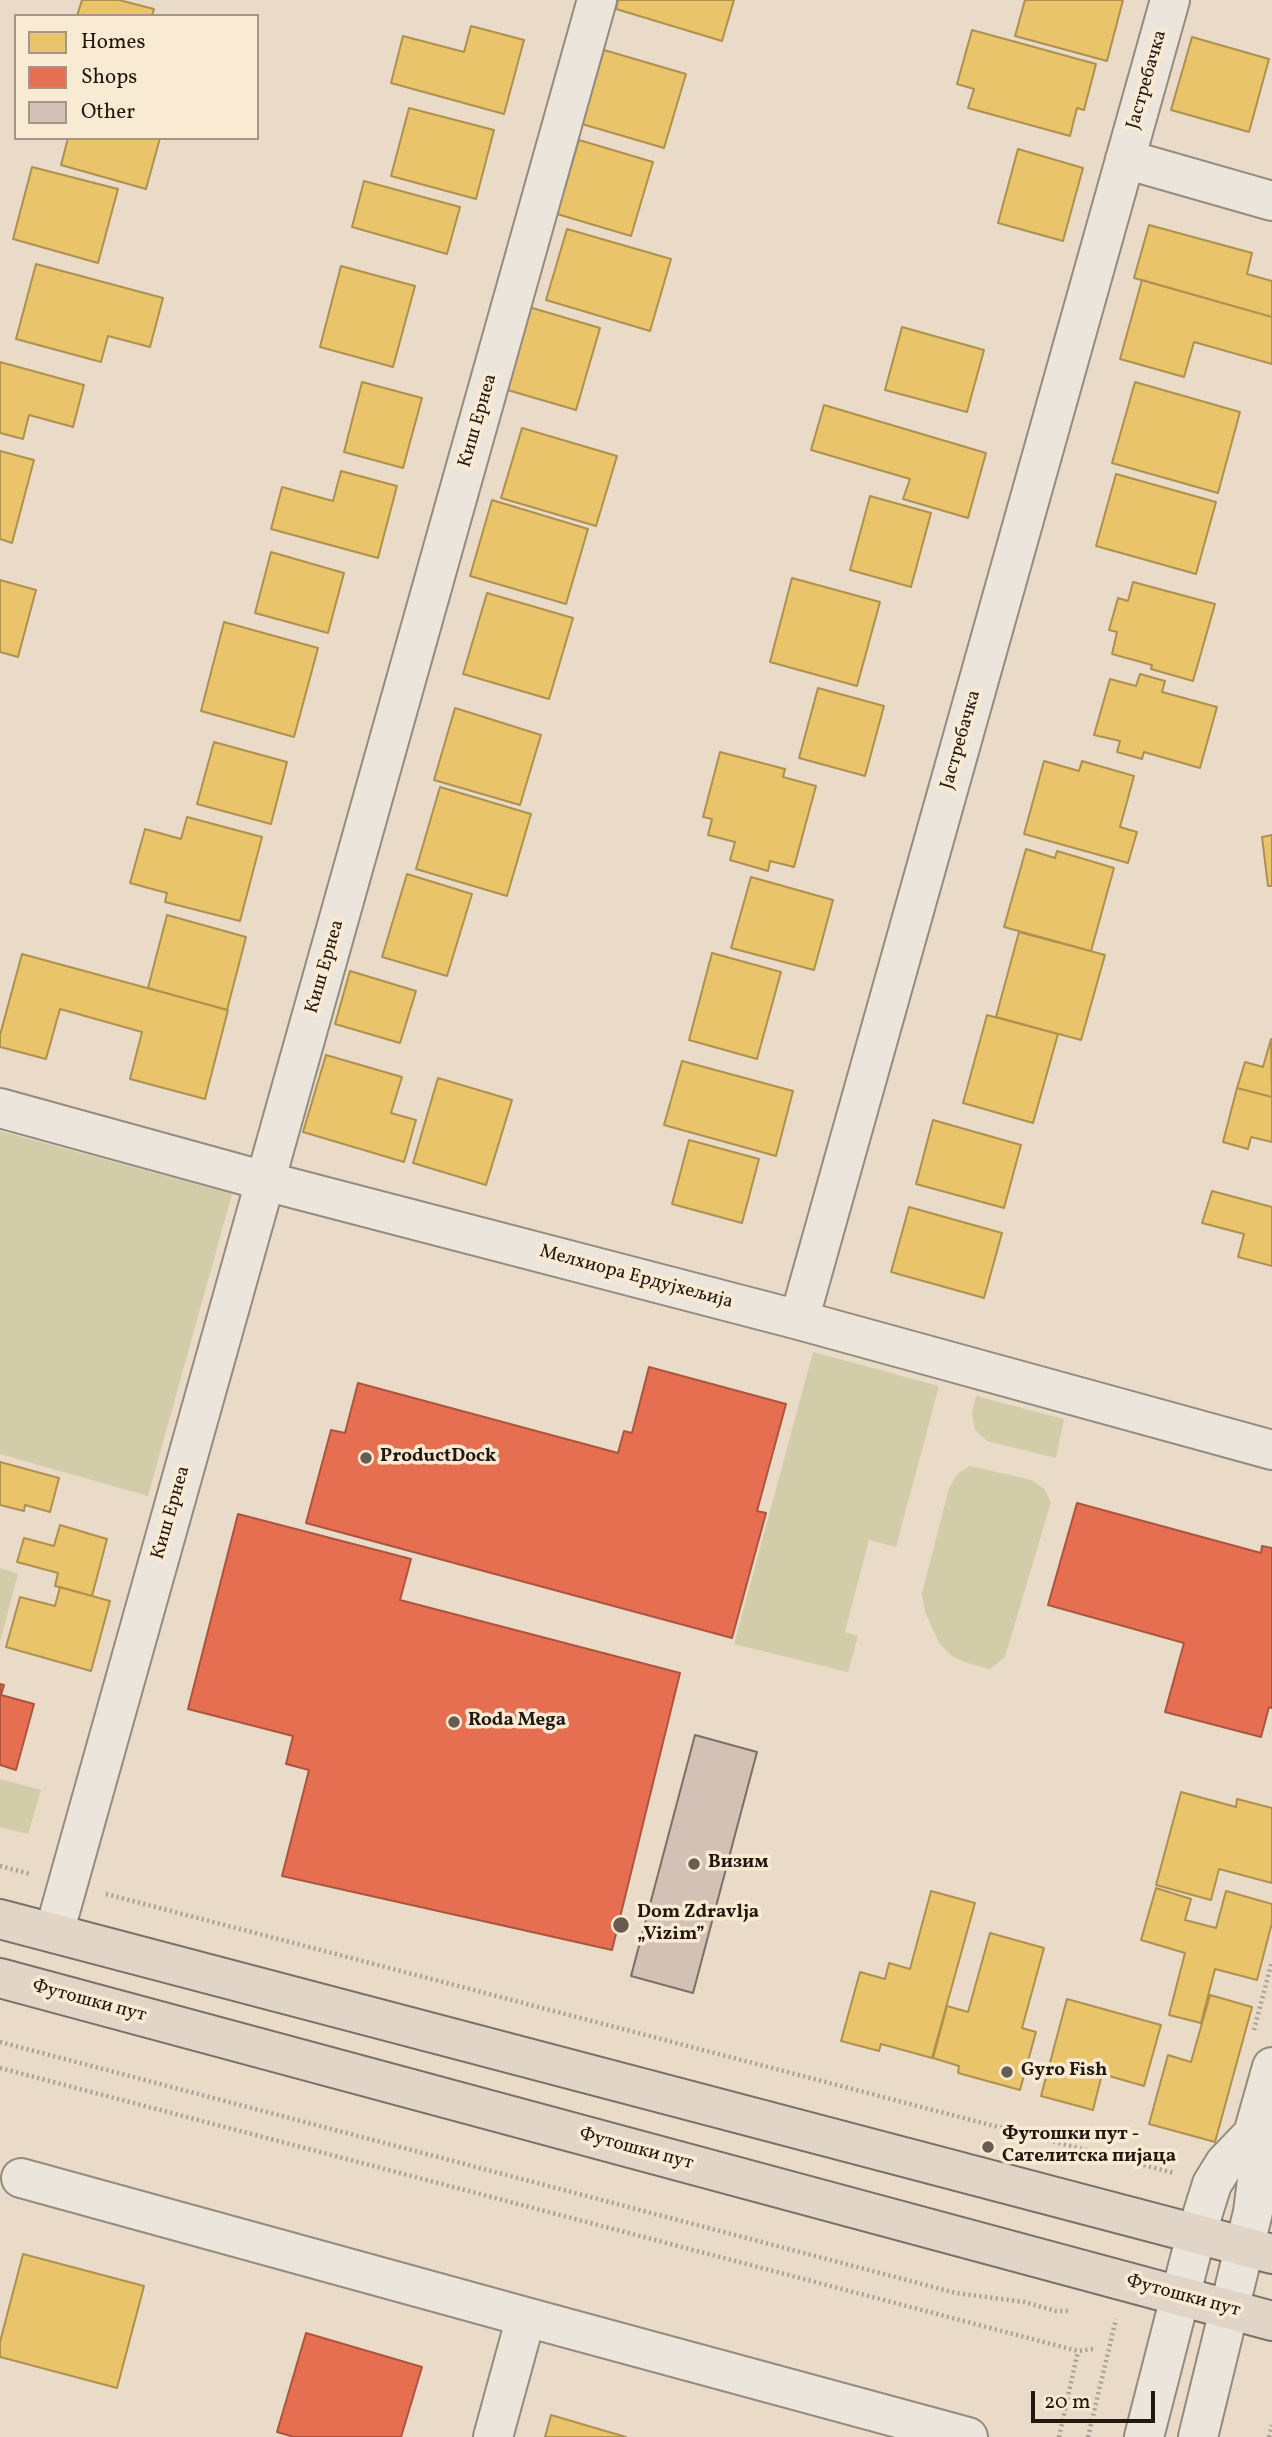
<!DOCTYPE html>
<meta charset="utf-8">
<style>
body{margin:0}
#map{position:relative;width:1272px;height:2437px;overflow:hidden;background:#e9dbc8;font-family:Vollkorn,serif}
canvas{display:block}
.legend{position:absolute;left:14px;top:14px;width:245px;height:126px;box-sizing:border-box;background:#f9ead3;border:2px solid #a39685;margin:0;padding:9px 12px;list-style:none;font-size:21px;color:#231810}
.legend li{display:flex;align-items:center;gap:14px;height:35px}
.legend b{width:35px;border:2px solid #a39685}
.scale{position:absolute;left:1031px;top:2391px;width:124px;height:32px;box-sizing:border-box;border:4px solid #231810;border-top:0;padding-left:9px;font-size:21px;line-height:24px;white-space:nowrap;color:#231810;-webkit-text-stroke:5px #f9ead3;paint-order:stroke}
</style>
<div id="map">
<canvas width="1272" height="2437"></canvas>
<ul class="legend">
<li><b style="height:19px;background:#e9c46a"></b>Homes</li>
<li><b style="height:19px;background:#e76f51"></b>Shops</li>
<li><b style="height:19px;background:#d4c1b5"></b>Other</li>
</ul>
<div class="scale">20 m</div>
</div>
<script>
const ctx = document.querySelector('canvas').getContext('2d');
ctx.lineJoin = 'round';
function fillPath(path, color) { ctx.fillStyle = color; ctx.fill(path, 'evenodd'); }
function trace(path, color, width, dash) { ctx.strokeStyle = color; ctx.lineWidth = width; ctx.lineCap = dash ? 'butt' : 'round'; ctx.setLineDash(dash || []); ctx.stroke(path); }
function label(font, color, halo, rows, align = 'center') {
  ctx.font = font + ' Vollkorn,serif'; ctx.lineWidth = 7; ctx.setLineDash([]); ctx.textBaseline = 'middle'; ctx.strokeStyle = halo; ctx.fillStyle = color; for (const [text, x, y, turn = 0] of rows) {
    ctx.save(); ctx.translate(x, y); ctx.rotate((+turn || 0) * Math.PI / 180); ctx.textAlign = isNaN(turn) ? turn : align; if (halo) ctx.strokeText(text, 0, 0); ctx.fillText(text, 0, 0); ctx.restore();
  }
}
const green = new Path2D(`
 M0,1131l232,63 -84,302 -148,-42z
 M813,1352l126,34 -43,161 -27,-7 -24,92 13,4 -10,36 -114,-28z
 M976,1396l88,23 -8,39 -69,-17 -12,-11 -3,-16z
 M970,1466l62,14 12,9 7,13 -46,155 -15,12 -23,-6 -15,-7 -13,-13 -14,-31 -3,-19 27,-105 8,-14z
 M0,1568l18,6 -18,68z
 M0,1779l41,11 -13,44 -28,-7z`);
const homes = new Path2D(`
 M82,0h37l35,9 -2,7h-75z
 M618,0h116l-12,41 -106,-32z
 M1025,0h98l-16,61 -92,-25z
 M471,26l53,14 -20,74 -113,-31 12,-47 61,16z
 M972,30l124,34 -12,46 -7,-2 -7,28 -102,-28 6,-19 -17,-5z
 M1192,37l77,22 -20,73 -78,-22z
 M604,50l82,24 -22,74 -82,-24z
 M409,108l85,22 -18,69 -85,-23z
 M68,138h92l-14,51 -85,-24z
 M579,140l74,22 -22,74 -74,-22z
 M1018,149l65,19 -20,73 -65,-18z
 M32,167l86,22 -20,74 -85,-24z
 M364,181l96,26 -13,47 -95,-27z
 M1149,225l103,28 -5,21 25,7v36l-138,-39z
 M567,229l104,30 -21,72 -104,-31z
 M36,264l127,34 -13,49 -42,-11 -7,26 -85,-23z
 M341,266l74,20 -22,81 -73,-20z
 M1142,280l130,37v47l-78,-22 -10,35 -64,-18z
 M529,307l71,21 -24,82 -72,-21z
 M902,327l82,23 -17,62 -82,-22z
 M0,362l84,23 -11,42 -44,-12 -6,24 -23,-6z
 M362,382l60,16 -19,70 -59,-16z
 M1135,382l105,30 -22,81 -106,-30z
 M824,405l162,48 -18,65 -65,-19 7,-20 -99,-29z
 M522,428l95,28 -21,70 -95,-28z
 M0,451l34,9 -22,83 -12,-4z
 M341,471l56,15 -19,72 -107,-29 11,-42 51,14z
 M1116,474l100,28 -20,72 -100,-28z
 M870,496l61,17 -20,74 -61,-17z
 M492,500l96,29 -22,75 -96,-28z
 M271,552l73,21 -16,60 -73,-20z
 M792,578l88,24 -23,84 -87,-24z
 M0,580l36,10 -18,67 -18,-5z
 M1133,582l82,22 -22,77 -42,-12 1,-4 -40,-11 5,-22 -8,-2 9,-32 10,3z
 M487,593l86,25 -24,81 -86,-25z
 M224,622l94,26 -24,89 -93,-26z
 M1140,674l25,7 -3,11 55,15 -17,61 -56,-16 -2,7 -25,-7 3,-11 -26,-6 16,-56 26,7z
 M818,688l66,18 -19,70 -66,-18z
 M455,708l86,27 -21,70 -86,-25z
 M214,742l73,20 -16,62 -74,-20z
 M720,752l65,17 -2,8 33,9 -22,81 -24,-6 -2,10 -38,-11 5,-18 -27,-7 4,-16 -9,-2z
 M1044,761l35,10 3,-10 52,15 -14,51 17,5 -9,31 -104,-29z
 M440,787l91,27 -24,82 -91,-27z
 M187,817l75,20 -22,84 -75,-19 2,-9 -37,-10 15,-54 36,10z
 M1272,835v51h-4l-6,-49z
 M1026,849l29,9 2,-7 57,17 -23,83 -87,-24z
 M407,874l65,20 -25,82 -65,-19z
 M751,877l82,23 -19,70 -83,-22z
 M167,915l79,22 -19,73 -79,-22z
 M1019,932l86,23 -24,85 -85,-23z
 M712,953l69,19 -24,87 -68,-19z
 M22,954l206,56 -23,89 -75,-20 12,-47 -82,-23 -14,50 -46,-12v-12z
 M350,971l66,20 -16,52 -65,-19z
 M987,1015l71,19 -25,89 -70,-20z
 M1271,1039l1,58 -35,-9 8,-26 18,5z
 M326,1055l76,22 -11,36 25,7 -12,42 -101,-30z
 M682,1061l111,30 -17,65 -112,-31z
 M438,1078l74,22 -26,85 -73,-22z
 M1237,1088l35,9v45l-21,-5 -3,12 -25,-7z
 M933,1120l88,25 -17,63 -88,-24z
 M689,1140l70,19 -17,64 -70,-19z
 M1212,1191l60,16v59l-34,-9 6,-23 -42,-11z
 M909,1207l93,26 -18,65 -93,-26z
 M0,1462l59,16 -9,34 -25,-7 -1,6 -24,-6z
 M60,1525l47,14 -15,57 -37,-10 3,-13 -41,-11 7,-24 30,8z
 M60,1587l50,14 -19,70 -85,-24 14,-50 35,9z
 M1181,1792l55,15 1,-8 35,9v75l-53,-14 -8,31 -55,-15z
 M1156,1888l35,11 -6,21 31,8 10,-37 46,13v19l-15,57 -42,-11 -14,54 -32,-8 16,-62 -44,-13z
 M931,1891l44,12 -43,155 -51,-14 -2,7 -38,-10 19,-69 25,7 4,-16 21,6z
 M990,1933l54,15 -22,80 14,4 -16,58 -62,-17 1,-7 -26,-8 14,-52 21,6z
 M1210,1995l42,12 -37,135 -66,-18 19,-69 23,7z
 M1067,1999l94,26 -17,61 -42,-12 -9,36 -52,-14z
 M23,2254l121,32 -27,102 -117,-31v-15z
 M551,2415l75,22h-81z`);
const shops = new Path2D(`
 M649,1367l137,37 -29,107 9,2 -34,125 -426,-115 25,-93 14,3 13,-50 260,70 6,-22 8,2z
 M1077,1503l184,50 1,-7 10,2v160l-3,-1 -8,30 -96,-25 19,-69 -136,-38z
 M238,1514l173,45 -11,41 280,73 -68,277 -330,-74 27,-106 -23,-6 7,-28 -105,-27z
 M0,1684l4,1 -3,10 33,9 -18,66 -16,-5z
 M306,2333l116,34 -21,70h-107l-17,-5z`);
const building = new Path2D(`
 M695,1735l62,17 -64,241 -62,-17z`);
const path = new Path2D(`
 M0,1866l30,8
 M106,1894l1068,279
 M1254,2030l18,-69
 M0,2042l956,251 68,9 32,9h15
 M0,2068l1078,283 15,-2
 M1059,2437l19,-86
 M1088,2437l28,-118
 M1269,2437l3,-12`);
const minor = new Path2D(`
 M1125,159l147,42
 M0,1108l265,73 534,139 473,130
 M799,1320l371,-1320
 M54,1933l543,-1933
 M21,2178l505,139
 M493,2437l33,-120 442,120
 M1144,2437l52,-202 16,-51 13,-21 28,-29
 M1198,2437l55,-225 5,-40 -5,-38 19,-67`);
const major = new Path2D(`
 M0,1919l1272,335
 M0,1978l1272,343`);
const markers = [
 [366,1458,7,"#685c50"],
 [454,1722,7,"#685c50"],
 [694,1864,7,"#685c50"],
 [621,1925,9,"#685c50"],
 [1007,2072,7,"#685c50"],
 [988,2147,7,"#685c50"]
];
const streetNames = [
 ["Јастребачка",1148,80,-74],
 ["Киш Ернеа",479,421,-74],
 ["Јастребачка",962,740,-74],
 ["Киш Ернеа",326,967,-74],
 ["Мелхиора Ердујхељија",636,1278,15],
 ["Киш Ернеа",172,1513,-74],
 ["Футошки пут",89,2002,15],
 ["Футошки пут",636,2150,15],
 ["Футошки пут",1183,2297,15]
];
const poiNames = [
 ["ProductDock",380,1458],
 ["Roda Mega",468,1722],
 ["Визим",708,1864],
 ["Dom Zdravlja",637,1914],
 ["„Vizim”",637,1936],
 ["Gyro Fish",1021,2072],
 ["Футошки пут -",1002,2136],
 ["Сателитска пијаца",1002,2158]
];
fillPath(green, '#d3cca8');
fillPath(homes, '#e9c46a');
trace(homes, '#ae904f', 2);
fillPath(shops, '#e76f51');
trace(shops, '#ac553e', 2);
fillPath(building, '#d4c1b5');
trace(building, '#797066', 2);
trace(minor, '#948b7f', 42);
trace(major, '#797066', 42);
trace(path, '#a5a098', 4.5, [2, 3.5]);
trace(minor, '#ece5dc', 38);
trace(major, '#e0d5c6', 38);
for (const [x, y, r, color] of markers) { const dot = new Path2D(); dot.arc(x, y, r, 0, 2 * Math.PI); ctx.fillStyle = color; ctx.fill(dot); trace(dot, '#f9ead3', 2.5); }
label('19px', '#231810', '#f9ead3', streetNames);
label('bold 19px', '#231810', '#f9ead3', poiNames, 'left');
</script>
